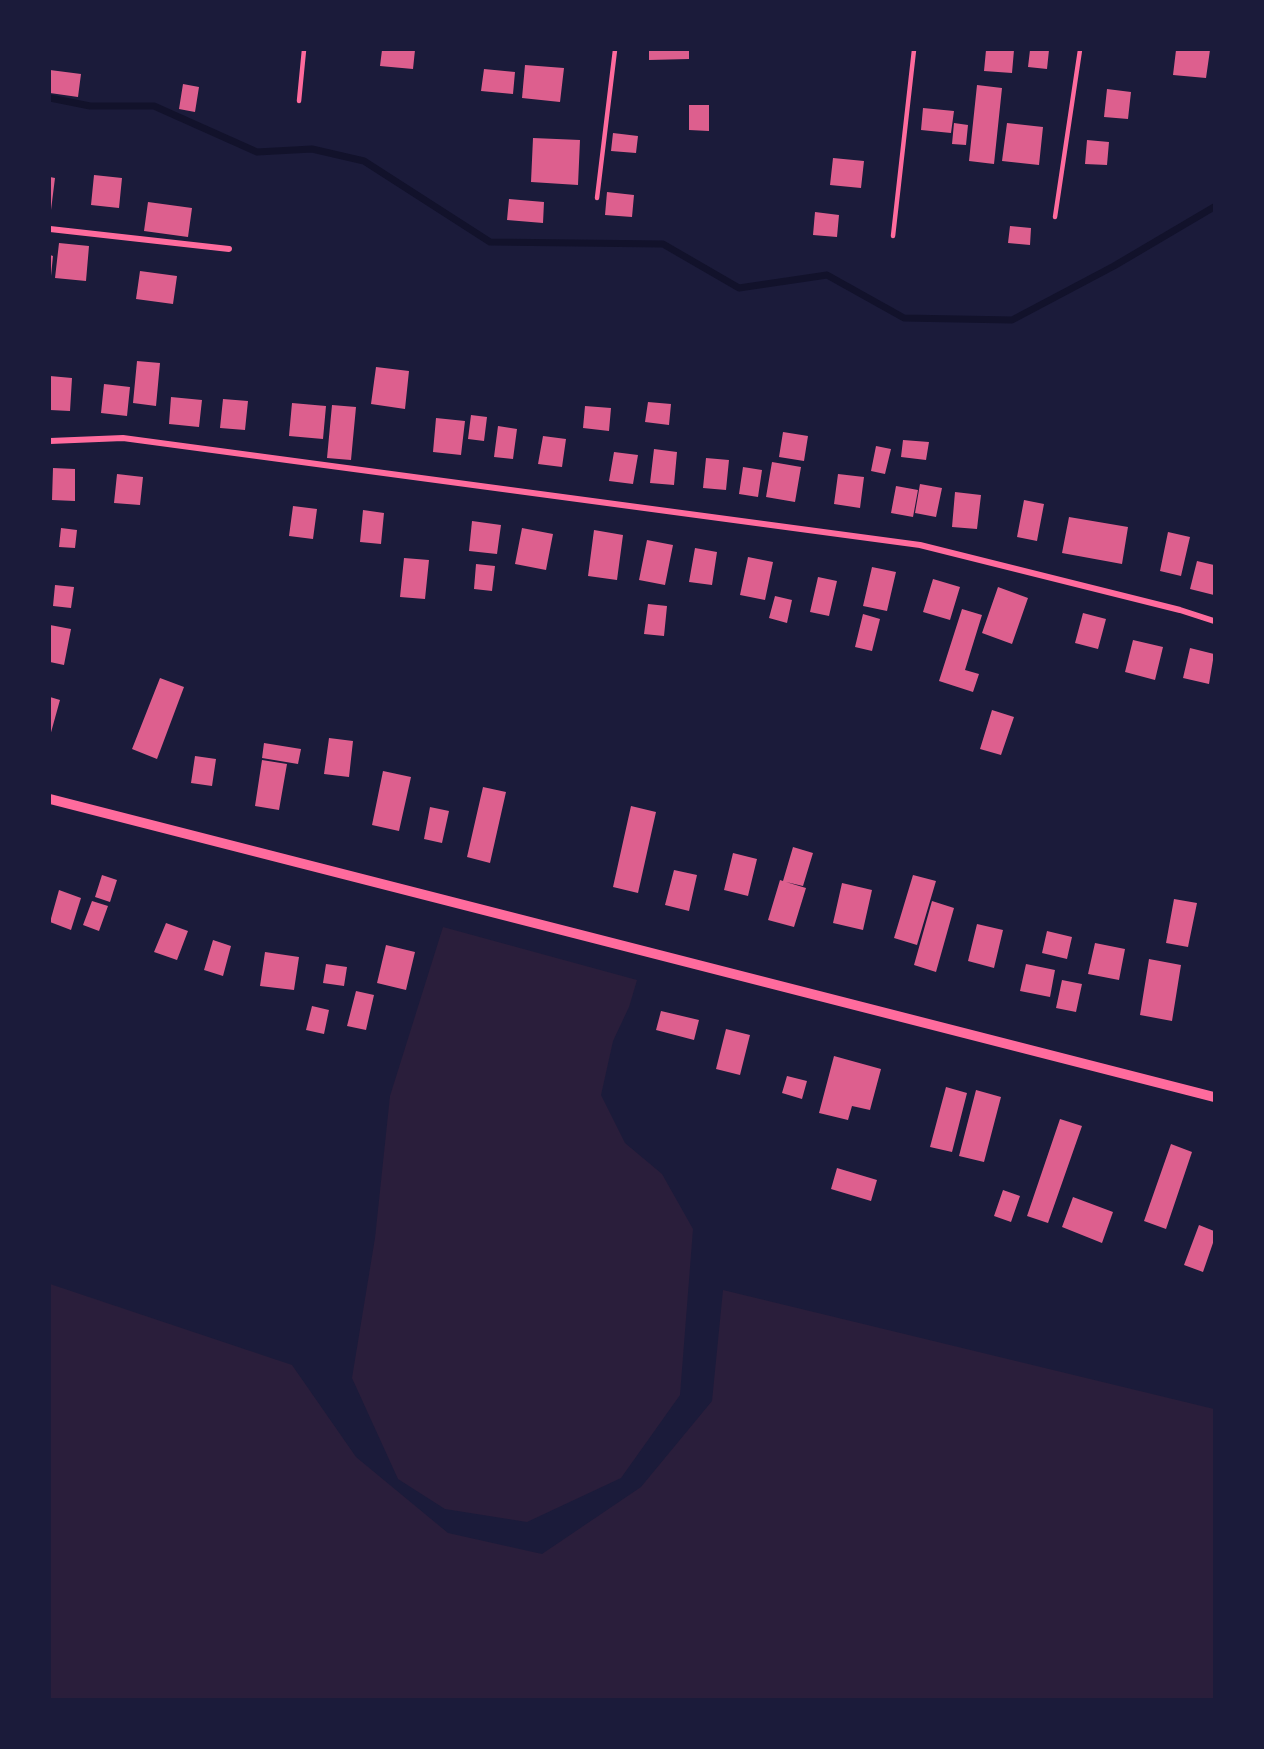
<!DOCTYPE html>
<style>
body{margin:0}
#map{position:relative;width:1264px;height:1749px;overflow:hidden;background:#1b1b3a;font-family:"Crimson Pro",serif}
canvas{display:block}
.frame{position:absolute;inset:0;border:51px solid #1b1b3a;pointer-events:none}
</style>
<div id="map">
<canvas width="1264" height="1749"></canvas>
<div class="frame"></div>
</div>
<script>
const ctx = document.querySelector('canvas').getContext('2d');
ctx.lineJoin = 'round';
function fillPath(path, color) { ctx.fillStyle = color; ctx.fill(path, 'evenodd'); }
function trace(path, color, width, dash) { ctx.strokeStyle = color; ctx.lineWidth = width; ctx.lineCap = dash ? 'butt' : 'round'; ctx.setLineDash(dash || []); ctx.stroke(path); }
const green = new Path2D(`
 M443,927l194,53 -8,27 -16,34 -12,54 24,48 37,31 31,55 -13,166 -59,83 -94,44 -82,-13 -47,-30 -46,-101 23,-140 15,-142z
 M50,1284l242,81 64,92 92,76 94,21 99,-67 71,-86 11,-111 491,119v290h-1164z`);
const stream = new Path2D(`
 M50,98l40,8h64l103,46 55,-3 52,12 126,81 173,2 76,44 88,-13 77,43 108,2 102,-54 100,-59`);
const building = new Path2D(`
 M382,50h33l-2,19 -33,-3z
 M649,50h40v9l-40,1z
 M986,50h28l-2,23 -28,-2z
 M1030,50h19l-2,19 -19,-2z
 M1176,50h34l-4,28 -33,-3z
 M525,65l39,3 -4,34 -38,-4z
 M484,69l31,3 -2,22 -32,-3z
 M50,70l31,4 -3,23 -28,-4z
 M183,84l16,3 -4,25 -16,-3z
 M977,85l25,3 -8,76 -25,-3z
 M1107,89l24,3 -3,27 -24,-2z
 M689,105h20v26l-20,-1z
 M923,108l31,3 -3,22 -30,-3z
 M954,123l14,2 -2,20 -14,-1z
 M1007,123l36,4 -4,38 -37,-4z
 M613,133l25,3 -2,17 -25,-2z
 M533,138l47,2 -2,45 -47,-3z
 M1087,140l22,2 -2,23 -22,-1z
 M833,158l31,3 -3,27 -31,-3z
 M94,175l28,3 -3,30 -28,-3z
 M50,177l5,1 -4,32h-1z
 M607,192l27,3 -2,22 -27,-2z
 M509,199l35,3 -1,21 -36,-3z
 M148,202l44,6 -4,29 -44,-6z
 M815,212l24,3 -2,22 -24,-2z
 M1010,226l21,2 -1,17 -22,-2z
 M59,243l30,3 -3,35 -31,-3z
 M50,255l3,1 -2,20h-1z
 M140,271l37,5 -4,28 -37,-5z
 M137,361l23,2 -4,43 -23,-3z
 M376,367l33,4 -4,38 -34,-5z
 M50,376l22,2 -2,33 -20,-1z
 M104,384l26,3 -3,29 -26,-3z
 M171,397l31,3 -3,27 -30,-3z
 M223,399l25,2 -3,29 -25,-2z
 M648,402l23,2 -2,21 -24,-3z
 M292,403l34,3 -3,33 -34,-3z
 M332,405l24,2 -5,53 -24,-2z
 M585,406l26,2 -2,23 -26,-3z
 M471,415l16,2 -3,24 -16,-2z
 M436,418l29,3 -4,34 -28,-3z
 M498,426l19,3 -4,30 -19,-2z
 M783,432l25,4 -4,25 -25,-4z
 M543,436l23,3 -4,28 -24,-3z
 M903,440l26,2 -3,18 -25,-3z
 M876,446l15,3 -6,25 -14,-3z
 M654,449l23,3 -3,33 -24,-2z
 M614,452l24,3 -5,29 -24,-3z
 M706,458l23,2 -3,30 -23,-2z
 M772,462l29,5 -6,35 -29,-5z
 M743,467l19,3 -4,27 -19,-3z
 M53,468l22,1v32l-23,-1z
 M117,474l26,3 -3,28 -26,-2z
 M838,474l26,3 -4,31 -26,-4z
 M920,484l22,4 -6,29 -21,-4z
 M896,486l22,4 -5,27 -22,-4z
 M955,492l26,3 -4,34 -25,-2z
 M1024,500l20,4 -7,37 -20,-4z
 M293,506l24,3 -4,30 -24,-3z
 M363,510l21,3 -3,31 -21,-2z
 M1069,517l59,10 -6,37 -60,-11z
 M472,521l29,4 -4,29 -28,-3z
 M61,528l16,2 -2,18 -16,-1z
 M522,528l31,6 -7,36 -31,-6z
 M594,530l29,5 -6,45 -29,-4z
 M1168,532l22,5 -9,39 -21,-5z
 M647,540l26,5 -8,40 -26,-5z
 M695,548l22,4 -5,33 -23,-3z
 M748,557l25,5 -8,38 -25,-5z
 M404,558l25,2 -4,39 -25,-2z
 M1197,561l17,4v30l-24,-6z
 M476,564l19,2 -3,25 -18,-2z
 M872,567l24,5 -9,39 -24,-5z
 M818,577l19,4 -8,35 -19,-4z
 M933,579l27,8 -10,33 -27,-8z
 M55,585l19,2 -3,21 -18,-2z
 M998,587l30,11 -16,46 -30,-11z
 M775,596l17,4 -5,23 -18,-5z
 M648,604l19,2 -3,30 -20,-2z
 M962,609l20,6 -17,55 14,4 -6,18 -34,-11z
 M1083,613l23,6 -8,30 -23,-6z
 M863,614l17,5 -8,32 -17,-4z
 M50,625l21,4 -7,36 -14,-3z
 M1133,640l30,7 -8,33 -30,-8z
 M1190,648l24,6 -5,30 -26,-6z
 M160,678l24,9 -27,72 -25,-10z
 M50,697l10,3 -10,36z
 M992,710l22,7 -13,38 -21,-6z
 M329,738l24,3 -4,36 -25,-3z
 M264,743l37,6 -3,15 -36,-6z
 M195,756l21,3 -4,27 -21,-3z
 M262,760l25,4 -8,46 -24,-4z
 M383,771l28,6 -12,54 -27,-6z
 M483,787l23,5 -16,71 -23,-6z
 M631,806l25,6 -18,81 -25,-6z
 M430,807l19,4 -7,32 -18,-4z
 M793,847l20,6 -10,33 -17,-4 20,6 -12,39 -26,-7 12,-40 3,1z
 M733,853l24,6 -9,37 -24,-6z
 M674,870l23,5 -8,36 -24,-6z
 M102,875l15,5 -7,22 -15,-5z
 M913,875l23,6 -19,64 -23,-7z
 M842,883l30,7 -9,40 -30,-7z
 M59,890l22,8 -10,32 -21,-8z
 M1174,899l23,4 -9,44 -22,-4z
 M92,901l16,5 -9,25 -16,-6z
 M932,901l22,7 -18,64 -22,-7z
 M166,923l22,8 -11,29 -23,-8z
 M977,924l26,6 -9,38 -26,-7z
 M1047,931l25,6 -5,22 -25,-6z
 M213,940l18,6 -8,30 -19,-6z
 M1095,943l30,6 -6,31 -31,-6z
 M386,945l29,7 -9,38 -29,-7z
 M265,952l34,5 -5,33 -34,-4z
 M1149,959l32,6 -9,56 -32,-6z
 M326,964l21,3 -3,19 -21,-3z
 M1026,964l29,6 -5,27 -30,-6z
 M1062,980l20,4 -6,28 -20,-4z
 M356,991l18,4 -8,35 -19,-4z
 M312,1006l17,4 -5,24 -18,-4z
 M661,1011l38,9 -5,20 -38,-10z
 M726,1029l24,6 -10,40 -24,-6z
 M834,1056l47,13 -11,41 -18,-4 -4,14 -29,-7z
 M787,1076l20,5 -5,18 -20,-6z
 M946,1087l21,6 -15,59 -22,-5z
 M976,1090l25,7 -17,65 -25,-6z
 M1060,1119l22,7 -34,97 -21,-7z
 M1171,1144l21,8 -26,77 -22,-8z
 M837,1168l40,12 -6,21 -40,-12z
 M1003,1190l17,6 -9,26 -17,-6z
 M1073,1197l40,15 -11,31 -40,-16z
 M1199,1225l15,6v9l-11,32 -19,-7z`);
const service = new Path2D(`
 M299,101l5,-51
 M597,198l18,-148
 M1055,217l25,-167
 M893,236l21,-186`);
const minor = new Path2D(`
 M50,229l179,20
 M50,441l73,-3 797,107 260,65 34,11`);
const tertiary = new Path2D(`
 M50,799l1164,298`);
fillPath(green, '#2a1e3b');
trace(stream, '#12122b', 7);
fillPath(building, '#dd5f8e');
trace(service, '#ff6b9d', 4.5);
trace(minor, '#ff6b9d', 6);
trace(tertiary, '#ff6b9d', 10);
</script>
